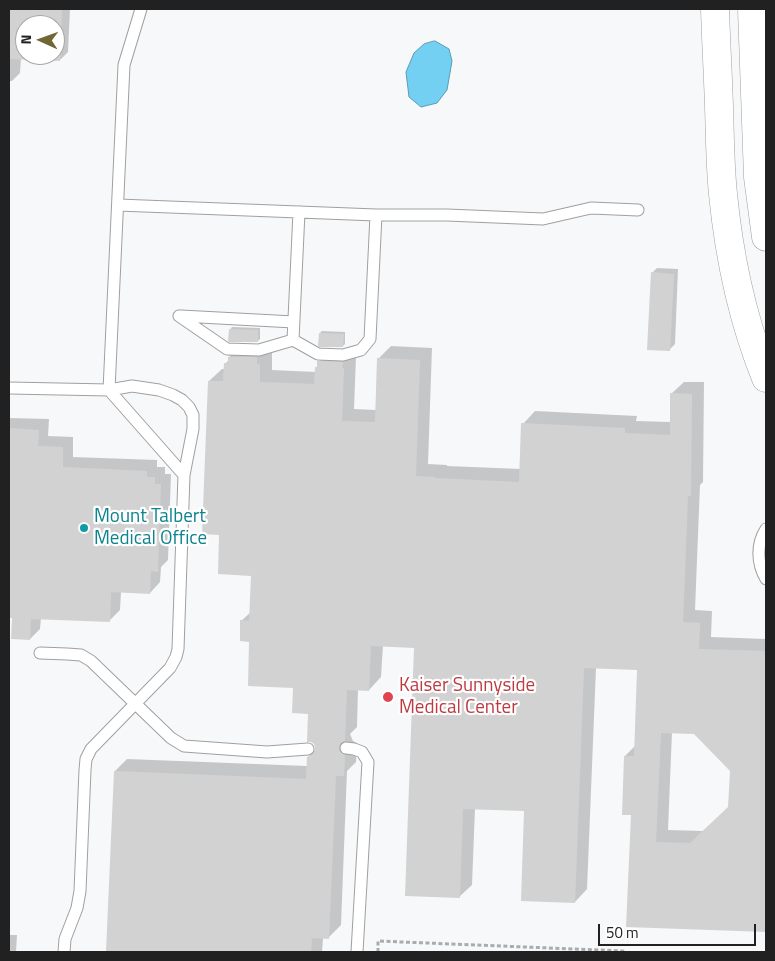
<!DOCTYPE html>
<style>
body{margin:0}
#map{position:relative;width:775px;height:961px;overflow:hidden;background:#f7f8f9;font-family:"Titillium Web",sans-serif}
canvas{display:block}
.frame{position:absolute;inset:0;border:10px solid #212122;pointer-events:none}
.north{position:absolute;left:15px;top:15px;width:50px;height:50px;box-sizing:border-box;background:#fff;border:1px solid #a6a6a7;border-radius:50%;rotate:272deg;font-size:14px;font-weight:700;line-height:20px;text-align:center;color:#212122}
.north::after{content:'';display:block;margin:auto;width:18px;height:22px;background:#706734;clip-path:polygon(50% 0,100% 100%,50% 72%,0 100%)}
.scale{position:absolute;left:598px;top:924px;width:158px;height:22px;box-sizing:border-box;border:2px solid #212122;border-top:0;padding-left:6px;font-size:15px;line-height:18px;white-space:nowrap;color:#212122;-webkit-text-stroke:4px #fff;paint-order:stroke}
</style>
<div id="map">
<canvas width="775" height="961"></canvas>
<div class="frame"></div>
<div class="north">N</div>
<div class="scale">50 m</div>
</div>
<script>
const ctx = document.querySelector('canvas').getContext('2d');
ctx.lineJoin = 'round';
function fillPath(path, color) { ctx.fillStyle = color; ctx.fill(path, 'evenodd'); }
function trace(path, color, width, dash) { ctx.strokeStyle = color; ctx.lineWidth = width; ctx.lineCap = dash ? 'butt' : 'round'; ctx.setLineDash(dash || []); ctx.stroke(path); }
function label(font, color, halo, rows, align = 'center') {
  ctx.font = font + ' "Titillium Web",sans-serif'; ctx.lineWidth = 4.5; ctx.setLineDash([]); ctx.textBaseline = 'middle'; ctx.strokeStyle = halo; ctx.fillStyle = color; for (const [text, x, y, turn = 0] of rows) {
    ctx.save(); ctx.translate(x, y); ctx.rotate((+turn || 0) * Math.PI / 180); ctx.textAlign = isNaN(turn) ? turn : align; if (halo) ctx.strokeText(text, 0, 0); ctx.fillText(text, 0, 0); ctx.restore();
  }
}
const water = new Path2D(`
 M435,41l14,8 3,12 -5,29 -10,13 -16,4 -12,-10 -3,-25 8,-19 10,-9z`);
const shadow = new Path2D(`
 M9,9h61l-2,43 -8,8 -39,-2 -1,15 -8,8h-3zM25,25h30v30h-30z
 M657,268l21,1 -3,75 -6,6 -17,-77z
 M232,327l28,1v11l-2,2 -28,-11z
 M322,331l23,1v12l-2,2 -23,-13z
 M241,345l31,7v18l44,2v-4l2,-3 1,-3 12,-12 25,6 -2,53 22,1 2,-51 13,-13 41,2 -4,116 19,1v1l74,3 2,-45 12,-13 102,5 -1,5 35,1v-28l13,-12h20l-1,100 -3,3 -5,125 17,1 -1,26 55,2v292l-138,-6 4,-111 -7,-58 10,-10 3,-77 -42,-1 -9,221 -12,13 -50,-92 -50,-2 -3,77 -13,12 -43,-250 -33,-2 -2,32 -12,13 -11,-1 -1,38 -7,7 3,7 4,2 -1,19 -9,9 -6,154 -13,13h-5l-1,14h-215l8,-181 12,-12 180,7 1,-9 9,-9 -8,-36 -15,-25 -43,-47 -10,-19 10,-9 1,-37 -31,-41 -12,-153 13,-12h3v-5l4,-4v-3zM672,732l22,1 37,38 -2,36 -26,24 -35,-1z
 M9,418l40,1 -1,17 25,1v20l84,3v7h8v7h6l-3,86 -7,7 -1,15 -10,11 -29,-1 -1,18 -11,11 -68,-3 -1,11 -10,10 -17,-22h-4z
 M9,935h8l-1,17h-7z`);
const building = new Path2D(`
 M9,9h53l-2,52 -51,-2zM25,25h30v30h-30z
 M651,272l23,2 -4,77 -23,-1z
 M229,329l29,1v12h-29l-1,-1z
 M319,333l25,1 -1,13h-23l-2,-1z
 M228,357h29v7h3v18l54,2 1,-17h2v-6l26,1 -1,6h2l-2,53 33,1 2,-64 43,2 -4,116 19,1v1l84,4 2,-59 104,5v5l45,2v-42l22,1 -1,102h-3l-5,126 17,1 -1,26 67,2v281l-140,-5 5,-112h-9l2,-59h10l3,-86 -53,-2 -9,235 -54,-2 3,-90 -61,-2 -3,89 -55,-2 9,-248 -43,-2 -2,45 -22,-1 -2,51 -5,2 -1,4v4l6,4 -1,21h-8l-7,163 -17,-1 -1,14h-188l-17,-1 8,-180 192,8 1,-22 5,-2 3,-3v-4l-1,-4 -3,-2h-4l1,-28 -16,-1 1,-25 -45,-2 1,-44 -9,-1v-21l9,1 2,-45 -33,-2 1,-39 -17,-1 6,-153h15l1,-18h4zM661,733l33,1 36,37 -2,36 -38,36 -34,-1z
 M9,428l30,2 -1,16 25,1v20l84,4v6h8v7h6l-3,88 -7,-1 -1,23 -39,-2 -1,30 -79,-3 -1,21 -19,-1 1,-21h-3z`);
const path = new Path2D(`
 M378,952v-11l245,10v1`);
const lane = new Path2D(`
 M141,9l-17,56 -15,325 75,85
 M118,205l258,10h71l96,4 48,-11 47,2
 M179,316l48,33 32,1 34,-10 25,14 25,1 18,-5 9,-11 6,-124
 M181,316l113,6
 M293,340l6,-128
 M9,388l100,2 23,-4 27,4 14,5 9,5 7,7 4,8v14l-9,46 -6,174 -2,8 -6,11 -79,81 -5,10 -1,11 -5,121 -3,17 -12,31 -1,13
 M766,529c-10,15 -9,35 0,50
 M40,653l27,1 14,1 10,6 80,77 13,8 83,6 41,-3
 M346,748l8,1 8,3 6,10 -11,190`);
const secondary = new Path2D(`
 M715,9c1,33 3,65 4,98 1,29 1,58 4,87 6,61 20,127 43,184
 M752,9l6,168 8,60`);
const markers = [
 [84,528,5,"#0f9aa8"],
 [388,697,6,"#e0444e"]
];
const cultureNames = [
 ["Mount Talbert",94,517],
 ["Medical Office",94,539]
];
const healthNames = [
 ["Kaiser Sunnyside",399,686],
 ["Medical Center",399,708]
];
fillPath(water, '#73d0f3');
trace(water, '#5a9cb4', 1);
fillPath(shadow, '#0003');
fillPath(building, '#d3d2d2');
trace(lane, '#9fa0a1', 13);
trace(secondary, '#9fa0a1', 29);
trace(path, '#aaabac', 3, [4, 2.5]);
trace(lane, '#fff', 11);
trace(secondary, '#fff', 28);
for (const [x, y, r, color] of markers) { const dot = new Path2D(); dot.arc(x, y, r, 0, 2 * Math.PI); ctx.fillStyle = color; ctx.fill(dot); trace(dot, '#fff', 2); }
label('19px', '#0d838f', '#fff', cultureNames, 'left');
label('19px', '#be3a42', '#fff', healthNames, 'left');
</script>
